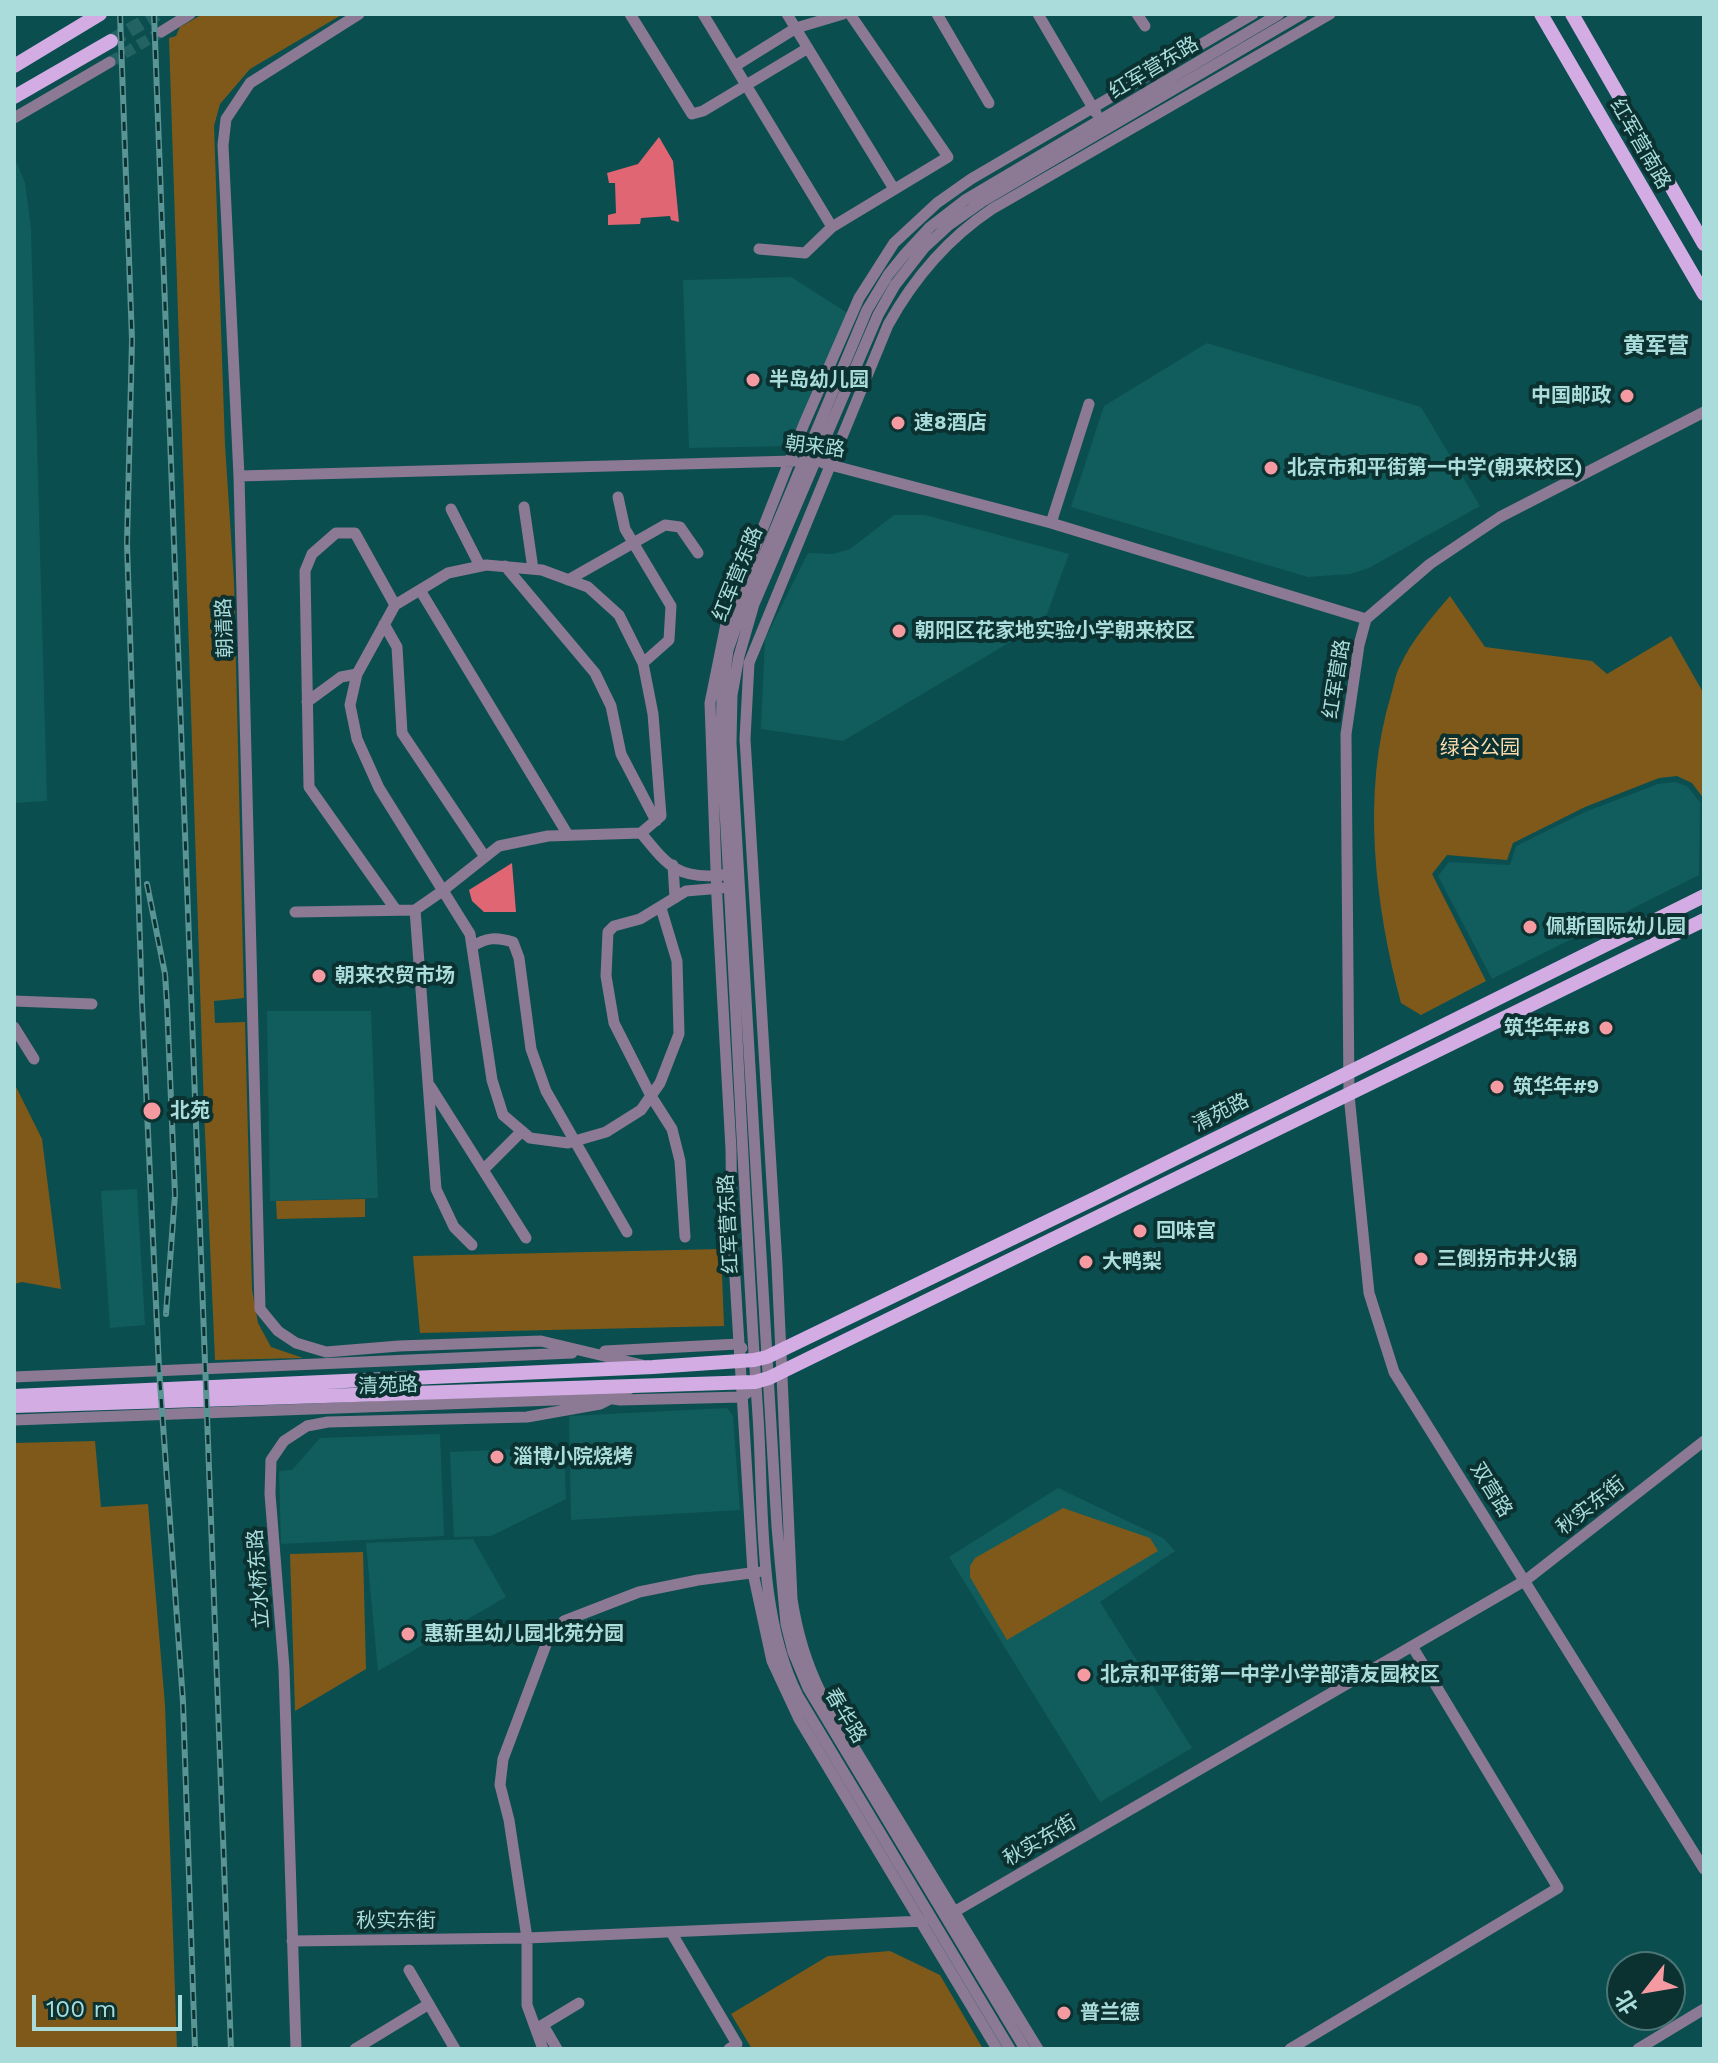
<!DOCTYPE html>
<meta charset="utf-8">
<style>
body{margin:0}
#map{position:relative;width:1718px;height:2063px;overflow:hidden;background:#0b4e4f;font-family:"Work Sans","Noto Sans SC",sans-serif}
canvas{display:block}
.frame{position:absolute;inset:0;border:16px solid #abdcdc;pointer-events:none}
.north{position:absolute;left:1606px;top:1951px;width:80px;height:80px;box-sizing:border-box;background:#0b3131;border:2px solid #4b7575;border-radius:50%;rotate:239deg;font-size:22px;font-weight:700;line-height:32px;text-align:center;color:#abdcdc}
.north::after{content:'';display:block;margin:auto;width:28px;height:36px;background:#f49aa0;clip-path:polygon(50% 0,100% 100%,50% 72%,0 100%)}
.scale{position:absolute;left:32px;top:1995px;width:150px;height:36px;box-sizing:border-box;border:4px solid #abdcdc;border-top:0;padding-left:10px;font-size:24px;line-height:28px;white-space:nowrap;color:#abdcdc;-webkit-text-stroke:6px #0b3131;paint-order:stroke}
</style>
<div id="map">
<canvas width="1718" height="2063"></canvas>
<div class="frame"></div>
<div class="north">北</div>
<div class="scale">100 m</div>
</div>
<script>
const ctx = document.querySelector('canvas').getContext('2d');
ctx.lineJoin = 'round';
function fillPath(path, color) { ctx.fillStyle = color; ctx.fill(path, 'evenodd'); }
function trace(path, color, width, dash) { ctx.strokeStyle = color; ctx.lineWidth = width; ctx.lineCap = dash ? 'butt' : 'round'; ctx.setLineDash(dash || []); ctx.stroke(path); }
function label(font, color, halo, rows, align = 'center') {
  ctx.font = font + ' "Work Sans","Noto Sans SC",sans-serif'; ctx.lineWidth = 8; ctx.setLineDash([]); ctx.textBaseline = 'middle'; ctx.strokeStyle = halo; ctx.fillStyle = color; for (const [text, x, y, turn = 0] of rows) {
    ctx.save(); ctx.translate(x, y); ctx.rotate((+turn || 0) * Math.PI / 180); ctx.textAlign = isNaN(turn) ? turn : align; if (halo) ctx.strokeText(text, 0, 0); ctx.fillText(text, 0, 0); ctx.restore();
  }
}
const built = new Path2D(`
 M14,156l11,27 6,46 16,572 -33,2z
 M791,277l58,37 -59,132 -101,2 -6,-168z
 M1207,343l214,64 59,99 -111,62 -19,6 -42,3 -237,-70 33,-101z
 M894,515h31l144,39 -25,68 -201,119 -82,-12 4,-90 43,-86 25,1 17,-5z
 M1675,782l12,4 13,16 -1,73 -207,104 -54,-103 11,-14 61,3 6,-19 69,-34 73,-28z
 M267,1011h104l7,187 -108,3z
 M137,1189l8,136 -35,3 -9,-137z
 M727,1408l6,8 7,94 -169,10 -2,-104z
 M440,1434l4,102 -163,8 -2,-73 13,-1 28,-32z
 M564,1447l2,52 -75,37 -37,1 -4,-85z
 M1058,1488l105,50 12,13 -75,51 92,146 -92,54 -151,-245z
 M473,1539l33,58 -128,74 -12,-128z`);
const green = new Path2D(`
 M203,14h140l-93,55 -30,35 -6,22 11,319 9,137 10,416 -30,3 1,22 30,-1 7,267 6,34 13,24 32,11 -88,2 -11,-250 -35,-1072 7,-2 4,-9z
 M1450,596l35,51 107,14 15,13 64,-38 33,58v105l-12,-16 -15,-7 -18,2 -74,29 -72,36 -6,17 -60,-5 -15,19 54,107 -65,34 -20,-12c-26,-98 -40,-209 -10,-308 3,-9 4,-20 9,-29 11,-25 32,-49 50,-70z
 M14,1083l28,56 19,150 -39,-7 -8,2z
 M365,1199v18l-88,2 -1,-18z
 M721,1249l3,77 -304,7 -7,-77z
 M95,1441l6,66 47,-3 17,201 12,344h-163v-606z
 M1063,1508l87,30 8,13 -151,89 -37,-63v-11l5,-8z
 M363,1552l3,117 -71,42 -5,-157z
 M890,1951l50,24 43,74h-231l-21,-35 97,-58z`);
const water = new Path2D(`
 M659,137l14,24 6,61 -8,-2 -1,-4 -29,2 -1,6 -32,1v-10l8,-2 -1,-30h-6l-2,-10 31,-9z
 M512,863l4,49h-32l-12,-11 -3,-11z`);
const minorTunnel = new Path2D(`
 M110,62l51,-30`);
const majorTunnel = new Path2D(`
 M111,41l46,-27`);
const minor = new Path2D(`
 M359,14l-109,69 -24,36 -3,26 16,331 21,833 18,22 18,12 30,9 73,-6 142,-5 101,24
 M630,14l62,100 11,-3 105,-63
 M703,14l129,213
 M787,14l107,175
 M937,14l52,89
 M1038,14l58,99
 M1137,14l8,12
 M161,32l29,-18
 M735,66l61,-38 47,-14
 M14,118l96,-56
 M759,249l46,4 27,-26 116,-70 -98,-143
 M1704,412l-204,105 -70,47 -64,55 -7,26 -13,89 3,361 20,198 25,79 310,497
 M823,463l228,60 315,96
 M239,476l555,-15
 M618,497l7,32 46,77 -2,34 -26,23
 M524,507l9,62
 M451,509l29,57
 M1051,523l38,-119
 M505,566l90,107 16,33 10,48 35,67
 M568,580l97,-55 15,2 18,26
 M420,590l148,245
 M395,605l-40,-72h-19l-24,21 -7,17 4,216 87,123
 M384,624l13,23 5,86 83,124
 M307,702l34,-25 16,-3
 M641,833l20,-17 -8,-102 -10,-51 -24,-48 -31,-28 -46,-17 -56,-5 -38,8 -53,32 -38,69 -7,31 7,34 22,49 91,146 22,146 11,35 27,23 38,5 38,-11 35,-22 19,-27 19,-49 -2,-73 -16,-53
 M673,865l2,33
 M415,910l21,279 18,38 18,18
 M295,912l120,-2 26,-18 58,-46 49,-10 93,-3c27,33 37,47 82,42
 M472,947c14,-10 25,-10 41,-5l6,16 12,91 15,42 81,141
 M14,1001l78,3
 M14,1027l20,32
 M430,1086l96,152
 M483,1170l39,-39
 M685,1237l-5,-76 -8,-32 -21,-33 -37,-73 -8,-47 2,-44 6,-6 26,-7 46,-28 36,-3
 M605,1351l133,-7 4,4
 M14,1377l558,-24
 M14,1420l593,-22 13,2 122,-3 5,-4
 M947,1916l579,-336 178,-139
 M671,1932l66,112 -8,5
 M292,1941l235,-3 397,-17
 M409,1970l46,79
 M543,2025l14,24
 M536,2029l43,-26
 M296,2049l-12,-381 -14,-174 1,-34 13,-19 23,-15 21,-4 199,-5 73,-13 29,-15
 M355,2049l74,-45
 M543,2049l-16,-44v-67l-18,-118 -9,-35 3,-26 44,-117 17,-21 75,-29 59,-12 60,-8
 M997,2049l-198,-330 -27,-58 -19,-88 -21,-344 -1,-80 -14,-251 -7,-195 17,-84 77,-195 55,-126 35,-55 43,-40 34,-24 282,-165
 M1010,2049l-212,-353c-41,-81 -34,-190 -40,-280 -15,-224 -23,-449 -37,-673l1,-48 6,-45 17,-49 122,-291 21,-35 17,-21 25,-27 35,-27 314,-186
 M1025,2049l-217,-361 -15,-36 -7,-28 -9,-97 -46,-784 1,-48 7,-39 15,-52 124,-289 17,-30 29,-37 25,-23 34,-24 319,-187
 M1038,2049l-217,-356c-15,-30 -24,-61 -29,-94l-15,-334 -32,-526 4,-76 139,-338c26,-47 59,-86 104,-116l338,-195
 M1290,2049l268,-161 -146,-242
 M1638,2049l66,-40`);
const major = new Path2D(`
 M1541,14l163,280
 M1572,14l132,230
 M14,66l86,-52
 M14,97l97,-56
 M14,1396l639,-29 101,-7 13,-3 335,-162 602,-299
 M14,1406l741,-24 14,-4 935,-458`);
const rail = new Path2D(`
 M120,14l12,326 -5,203 15,460 17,366 24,333 12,347
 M154,14l77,2035
 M147,884l18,90 2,30 8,191 -9,119`);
const markers = [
 [753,380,8,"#f49aa0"],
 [1627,396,8,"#f49aa0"],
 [898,423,8,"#f49aa0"],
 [1271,468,8,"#f49aa0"],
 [899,631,8,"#f49aa0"],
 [1530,927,8,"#f49aa0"],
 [319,976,8,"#f49aa0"],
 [1606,1028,8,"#f49aa0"],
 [1497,1087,8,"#f49aa0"],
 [152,1111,10,"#f49aa0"],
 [1140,1231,8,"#f49aa0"],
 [1421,1259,8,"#f49aa0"],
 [1086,1262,8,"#f49aa0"],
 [497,1457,8,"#f49aa0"],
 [408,1634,8,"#f49aa0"],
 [1084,1675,8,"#f49aa0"],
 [1064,2013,8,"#f49aa0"]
];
const streetNames = [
 ["红军营东路",1154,68,-31],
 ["红军营南路",1640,144,60],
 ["朝来路",815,447,7],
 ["红军营东路",738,574,-68],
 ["朝清路",225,628,-92],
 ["红军营路",1337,679,-81],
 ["清苑路",1221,1113,-27],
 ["红军营东路",729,1224,-93],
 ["清苑路",388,1386,-2],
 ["双营路",1491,1490,58],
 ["秋实东街",1591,1506,-38],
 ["立水桥东路",259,1579,-94],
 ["春华路",845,1716,59],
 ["秋实东街",1040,1841,-30],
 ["秋实东街",396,1921]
];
const poiNames = [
 ["半岛幼儿园",769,380],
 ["中国邮政",1611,396,"right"],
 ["速8酒店",914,423],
 ["北京市和平街第一中学(朝来校区)",1287,468],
 ["朝阳区花家地实验小学朝来校区",915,631],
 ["佩斯国际幼儿园",1546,927],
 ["朝来农贸市场",335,976],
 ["筑华年#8",1590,1028,"right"],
 ["筑华年#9",1513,1087],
 ["北苑",170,1111],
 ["回味宫",1156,1231],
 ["三倒拐市井火锅",1437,1259],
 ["大鸭梨",1102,1262],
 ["淄博小院烧烤",513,1457],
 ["惠新里幼儿园北苑分园",424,1634],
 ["北京和平街第一中学小学部清友园校区",1100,1675],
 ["普兰德",1080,2013]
];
const parkNames = [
 ["绿谷公园",1480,748]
];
const neighbourhoodNames = [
 ["黄军营",1656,347]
];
fillPath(built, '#115c5d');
fillPath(green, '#7f591a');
fillPath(water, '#df6672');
trace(minorTunnel, '#236364', 11, [11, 5.5]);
trace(majorTunnel, '#236364', 14, [14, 7]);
trace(minor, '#8c7994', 11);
trace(major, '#d3ace3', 14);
trace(rail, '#5a9494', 6);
trace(rail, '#0b3131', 3, [9]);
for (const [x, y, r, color] of markers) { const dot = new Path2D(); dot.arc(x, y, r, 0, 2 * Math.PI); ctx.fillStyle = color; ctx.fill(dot); trace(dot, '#0b3131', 3); }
label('20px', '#abdcdc', '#0b3131', streetNames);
label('bold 20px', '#abdcdc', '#0b3131', poiNames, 'left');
label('20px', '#fddbab', '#0b3131', parkNames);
label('bold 22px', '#abdcdc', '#0b3131', neighbourhoodNames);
</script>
